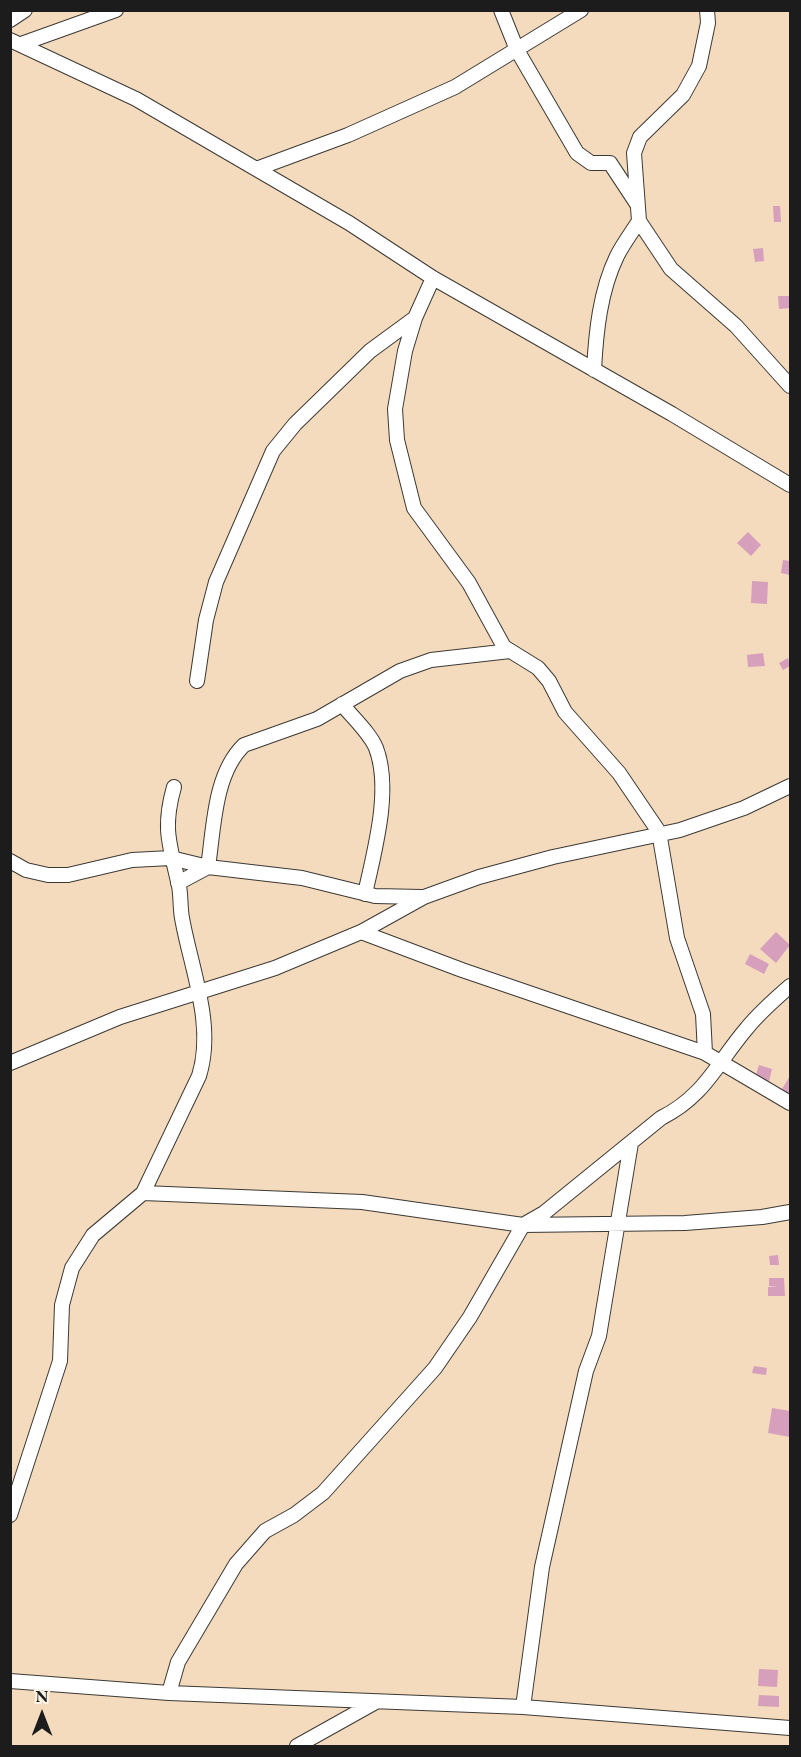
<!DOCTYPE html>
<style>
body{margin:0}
#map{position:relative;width:801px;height:1757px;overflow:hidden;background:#f4dbbe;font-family:"EB Garamond",serif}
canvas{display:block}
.frame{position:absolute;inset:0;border:12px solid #1c1c1c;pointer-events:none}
.north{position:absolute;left:12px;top:1685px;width:60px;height:60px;-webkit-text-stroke:4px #fcf5e5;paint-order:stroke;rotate:0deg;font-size:16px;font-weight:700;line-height:24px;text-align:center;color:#1c1c1c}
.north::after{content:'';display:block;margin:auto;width:21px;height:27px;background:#1c1c1c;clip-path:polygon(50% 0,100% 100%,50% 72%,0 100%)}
</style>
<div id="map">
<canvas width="801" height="1757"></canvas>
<div class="frame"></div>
<div class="north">N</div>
</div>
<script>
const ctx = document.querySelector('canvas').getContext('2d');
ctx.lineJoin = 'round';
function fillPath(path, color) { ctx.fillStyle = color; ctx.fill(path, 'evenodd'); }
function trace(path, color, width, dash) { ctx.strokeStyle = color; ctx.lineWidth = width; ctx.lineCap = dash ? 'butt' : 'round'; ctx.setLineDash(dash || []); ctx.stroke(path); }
const building = new Path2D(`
 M773,206h7l1,16h-7z
 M763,248l1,13 -9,1 -2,-13z
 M778,296h12v12l-11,1z
 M748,532l13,13 -10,11 -14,-13z
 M783,560l7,1v14l-9,-2z
 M752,581l16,1 -1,22 -16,-1z
 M763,653l2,13 -17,1 -1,-12z
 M788,658l2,8 -7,4 -4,-7z
 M776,932l14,13 -14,18 -16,-14z
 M750,954l19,10 -5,10 -19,-10z
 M759,1065l13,4 -4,16 -14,-4z
 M790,1076v19l-8,-6z
 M778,1255l1,10h-9l-1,-9z
 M769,1278h15l1,18h-17v-9h10l-9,-1z
 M754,1366l13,2 -1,7 -14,-2z
 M772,1408l18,3v26l-22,-4z
 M759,1669l19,1 -1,17 -19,-1z
 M759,1695l20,1v11l-21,-1z`);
const minor = new Path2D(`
 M501,10l16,40 60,103 14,10h19l27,41
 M707,10l1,13 -9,43 -16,29 -43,42 -6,16 5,68 32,48 65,57 54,60
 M10,20l15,-10
 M10,40l126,59 213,124 84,55 239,136 118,71
 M21,44l95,-34
 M256,169l92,-34 107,-48 126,-77
 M433,278l-18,40 -10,33 -10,58 2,31 17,68 55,75 35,64 34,21 11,13 16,31 54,61 40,59 18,106 26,76 2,39
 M594,370c2,-38 6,-79 23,-114 6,-12 15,-24 22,-35
 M197,681l9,-61 10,-38 57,-131 22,-27 75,-73 45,-33
 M342,704c10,13 28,29 34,44 16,42 -2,104 -11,146
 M10,861l16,9 22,5h20l64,-15 39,-2 37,9 94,11 73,18 47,1
 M208,867c6,-40 6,-93 36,-122l73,-26 83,-48 31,-11 79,-9
 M178,883l30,-16
 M361,932l101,38 243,83 85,50
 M10,1063l110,-46 155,-49 86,-36 63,-35 55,-20 74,-20 127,-27 64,-22 46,-22
 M143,1193l219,9 161,23 162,-2 77,-6 28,-5
 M10,1515l50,-154 2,-56 10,-37 21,-33 50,-42 56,-117c16,-51 -8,-107 -17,-158 -2,-11 -1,-22 -3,-32 -9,-41 -17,-57 -5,-99
 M10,1681l159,12 354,14 267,21
 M169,1693l9,-31 58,-98 29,-33 29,-16 29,-22 112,-125 35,-51 53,-92 21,-12 117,-95c44,-22 56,-55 86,-90 13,-16 28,-29 43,-42
 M523,1707l19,-140 44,-196 13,-35 32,-193
 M297,1746l77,-43`);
fillPath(building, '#d69fbb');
trace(minor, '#3c3934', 16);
trace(minor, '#fff', 14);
</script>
